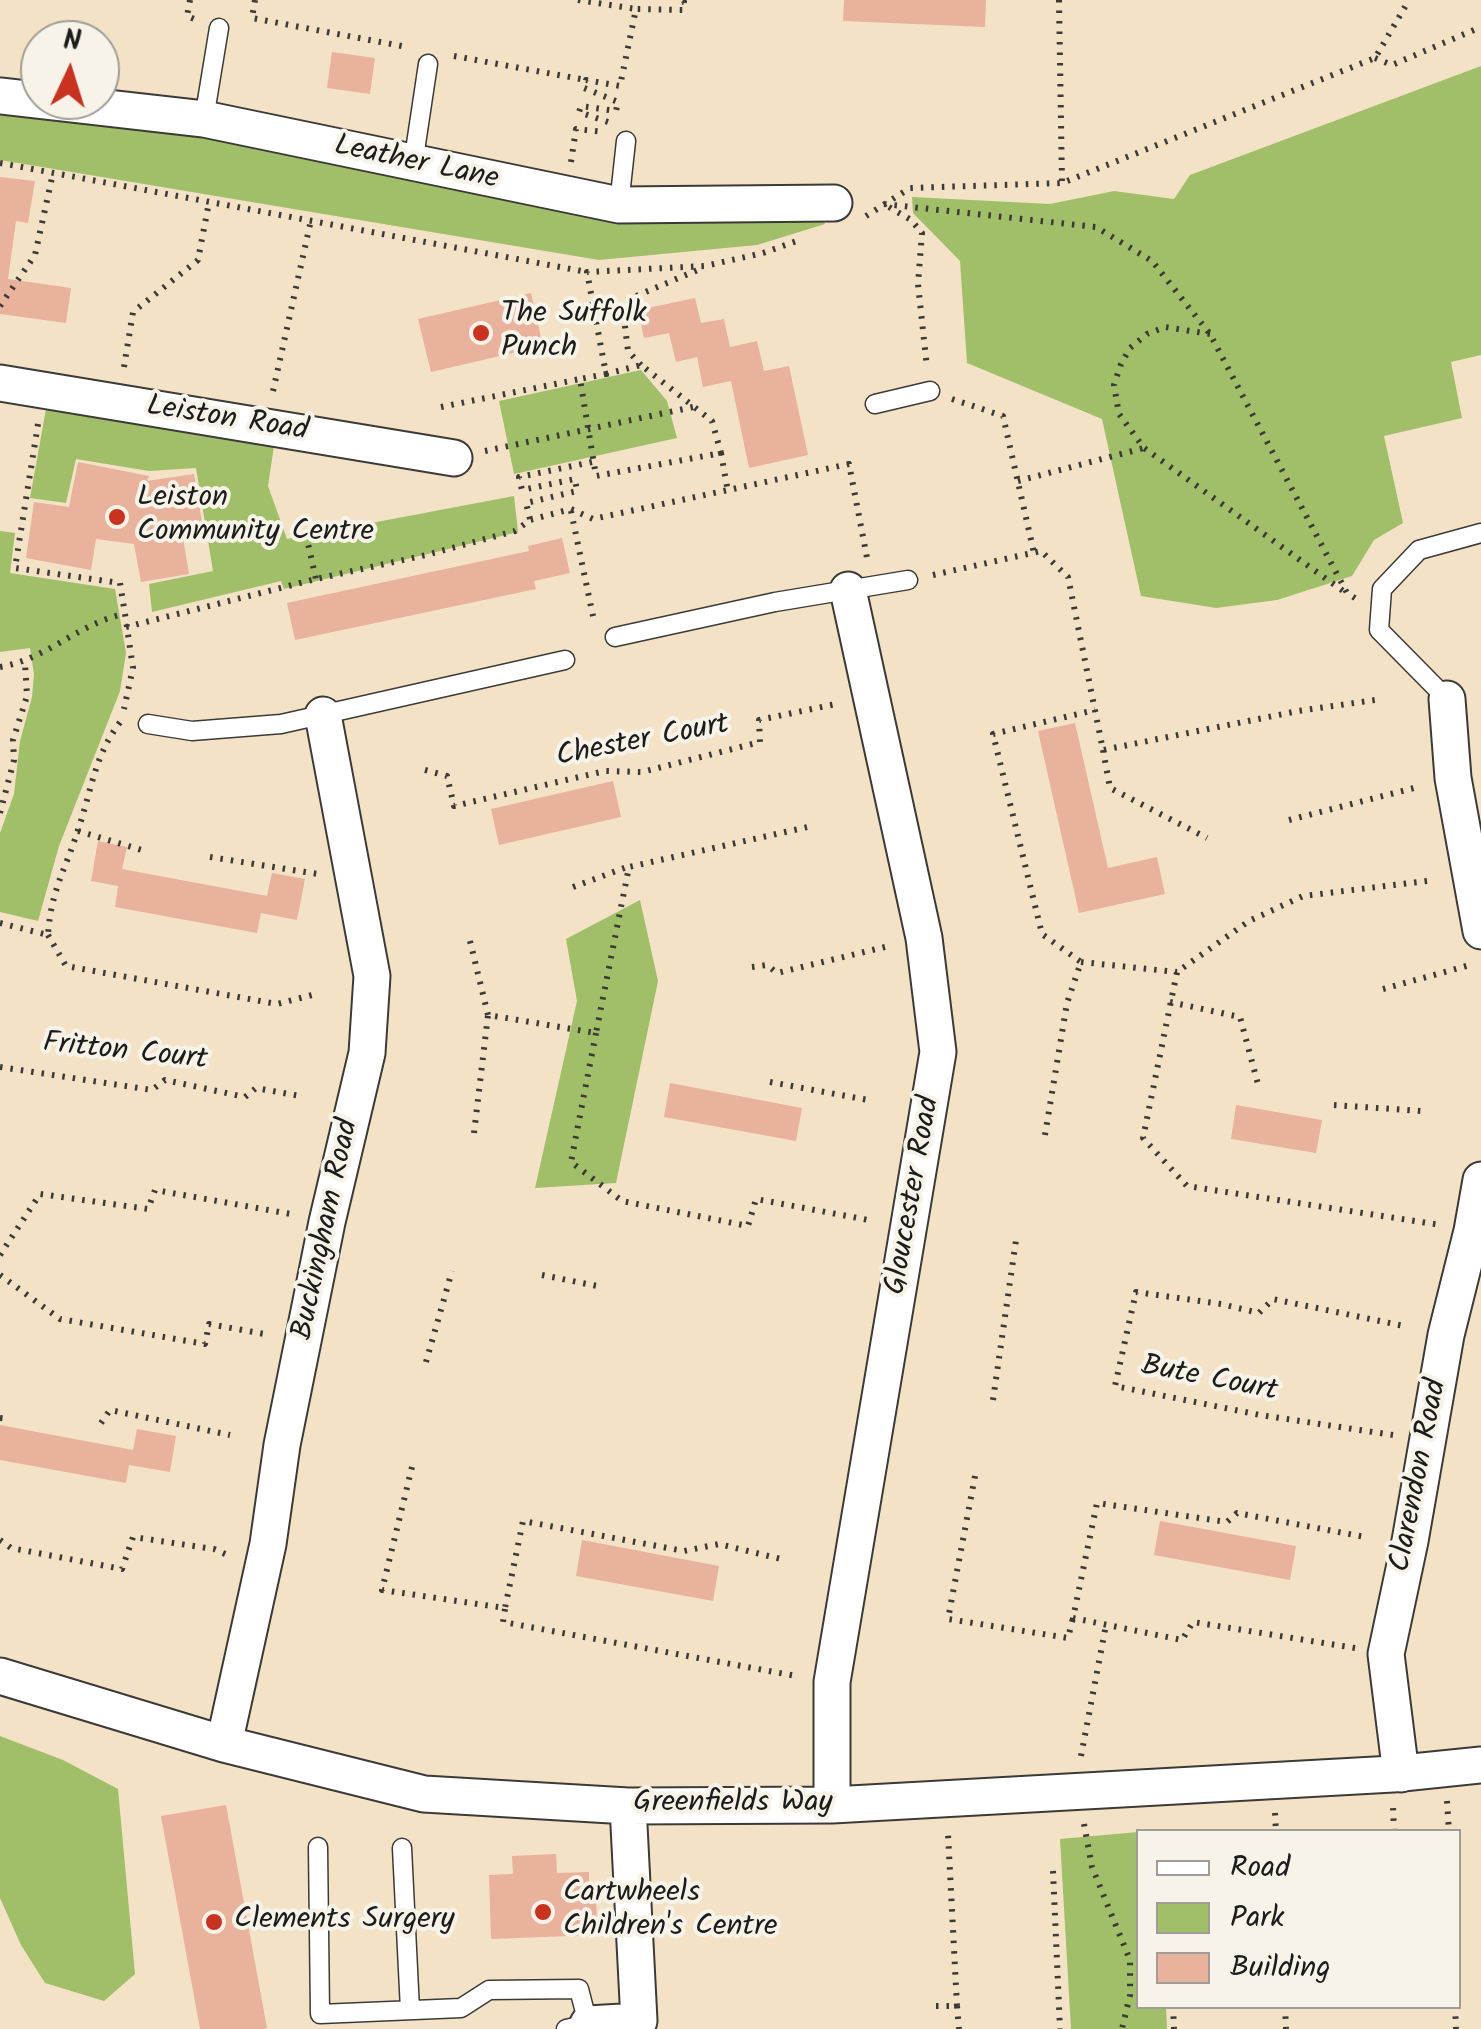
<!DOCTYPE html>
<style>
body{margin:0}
#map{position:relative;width:1481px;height:2029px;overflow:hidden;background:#f3e2c6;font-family:Kalam,sans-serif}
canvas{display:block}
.legend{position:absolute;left:1136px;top:1829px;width:325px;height:180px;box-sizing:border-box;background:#f7f3e8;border:2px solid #9f9d96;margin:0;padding:12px 18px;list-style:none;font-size:30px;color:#1c1c1c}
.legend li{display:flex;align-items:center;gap:20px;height:50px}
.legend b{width:50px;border:2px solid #9f9d96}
.north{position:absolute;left:20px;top:20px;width:100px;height:100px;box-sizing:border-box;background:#f7f3e8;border:2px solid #9f9d96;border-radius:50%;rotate:4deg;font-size:28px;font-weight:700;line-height:40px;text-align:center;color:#1c1c1c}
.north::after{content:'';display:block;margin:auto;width:35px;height:45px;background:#c8321e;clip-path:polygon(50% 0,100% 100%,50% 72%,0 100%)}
</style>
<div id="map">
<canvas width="1481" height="2029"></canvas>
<ul class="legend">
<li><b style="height:12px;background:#fff"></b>Road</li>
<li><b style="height:28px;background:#a0bf68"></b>Park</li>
<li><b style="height:28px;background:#e8b29d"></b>Building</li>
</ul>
<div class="north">N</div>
</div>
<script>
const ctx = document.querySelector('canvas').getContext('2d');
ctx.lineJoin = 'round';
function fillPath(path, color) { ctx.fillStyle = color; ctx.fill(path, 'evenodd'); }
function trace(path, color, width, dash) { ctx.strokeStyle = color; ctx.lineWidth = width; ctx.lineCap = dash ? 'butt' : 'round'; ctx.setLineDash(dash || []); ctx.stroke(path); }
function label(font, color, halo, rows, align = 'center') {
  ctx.font = font + ' Kalam,sans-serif'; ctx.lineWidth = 8; ctx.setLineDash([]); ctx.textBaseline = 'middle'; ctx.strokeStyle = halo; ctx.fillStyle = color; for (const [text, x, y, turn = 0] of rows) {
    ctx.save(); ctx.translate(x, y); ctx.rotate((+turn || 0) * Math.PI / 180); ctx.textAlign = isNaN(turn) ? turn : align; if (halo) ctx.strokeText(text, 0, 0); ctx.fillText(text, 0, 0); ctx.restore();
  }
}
const green = new Path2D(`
 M1481,66v289l-30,7 11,56 -78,18 19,87 -29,17 -22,36 -75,24 -61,8 -75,-12 -39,-177 -135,-56 -7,-102 -47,-48 -1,-16 138,7 64,-13 60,8 16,-24z
 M0,104l818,110 7,10 -68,21 -158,15 -599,-100z
 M641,370l26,31 10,37 -163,36 -15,-73z
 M46,409l228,37 -6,40 19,53 227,-43 4,36 -234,57 -3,-8 -129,31 -3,-28 64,-13 -17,-103 -47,3 -73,-12 -10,44 -36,-5z
 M0,531l15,2 -5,40 105,16 11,64 -6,38 -61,155 -21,75 -38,-9v-79l14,-39 6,-53 12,-44 2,-23 -4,-26 -30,4z
 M640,900l18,81 -42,202 -81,5 42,-187 -11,-62z
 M0,1736l63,24 55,29 17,185 -31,27 -59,-18 -24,-38 -21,-47z
 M1138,1832v174l28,1 1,22h-96l-11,-190z`);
const building = new Path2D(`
 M844,0h142l-1,27 -142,-6z
 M332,52l43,6 -5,36 -43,-6z
 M0,177l35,4 -7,42 -12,-2 -8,58 63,9 -5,35 -66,-9z
 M531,293l12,53 -112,26 -13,-53z
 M695,298l6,25 23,-4 6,28 27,-6 7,30 25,-5 19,89 -59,13 -18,-87 -28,6 -6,-30 -21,5 -7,-29 -25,5 -6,-28z
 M78,462l71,14 -2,5 47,-7 9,54 -21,4 7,42 -48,8 -7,-38 -38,-5 -5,31 -65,-12 8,-56 35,5z
 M562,538l8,35 -36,8 2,8 -241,51 -8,-37 242,-52 -1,-5z
 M1075,723l33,145 49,-11 8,37 -86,19 -41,-182z
 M613,781l8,36 -122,28 -8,-36z
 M98,841l29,6 -5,22 145,27 5,-23 33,6 -8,41 -36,-7 -4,20 -142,-26 3,-21 -27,-5z
 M670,1083l132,25 -6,33 -132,-24z
 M1236,1105l86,15 -6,33 -85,-14z
 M0,1425l133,25 4,-21 39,7 -6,36 -41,-7 -3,18 -126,-23z
 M1160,1521l136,25 -6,34 -136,-25z
 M582,1540l137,26 -6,35 -137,-25z
 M226,1805l41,223 -3,1h-64l-39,-213z
 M556,1854l1,19 32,-1v17h7l1,46 -106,4 -2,-64 24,-1 -1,-18z`);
const path = new Path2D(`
 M190,0l-3,16 7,3
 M255,0l-3,18 155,29
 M578,0l58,9
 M1059,0l3,183
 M454,56l132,24
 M1375,58l17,7 89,-38
 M608,122l-29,-10 2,-6 35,5 2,-9 -34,-14 2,-8 34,6 16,-77 47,1 1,-8 -8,-2
 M571,162l5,-33 29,3
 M0,163l587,109
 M884,204l212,23 56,34 58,73 137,259 8,5
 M889,207l22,13 11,13 -4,51 9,84
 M866,216l44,-28 152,-5 313,-125 34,-58
 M0,306l35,-51 18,-82
 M1210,334l-45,-7 -18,7 -17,14 -9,16 -7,21 5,29 25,34 202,145
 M641,365l-13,-14 -6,-49 78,-33
 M124,367l9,-55 65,-52 11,-58
 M606,374l35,-9 71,56 9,32 -125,23 -16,-97 26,-5 -19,-102 118,-6 58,-13 34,-12
 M273,391l38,-171
 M952,399l51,17 31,137
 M441,407l139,-28
 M38,424l-23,144 105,15 5,31
 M485,451l208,-44
 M721,453l7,39
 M1018,481l126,-33
 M571,511l23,110
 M530,519l-4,-16 51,-12 -2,-12 -53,11 -3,-13 73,-15
 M306,535l10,44
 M933,575l108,-24 27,26 35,173 195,-39 84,-12
 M126,627l190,-48 110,-24 89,-24 15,-11 41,-11 22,10 256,-55 19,99
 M0,667c48,-8 80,-45 125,-53l8,54 -9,41
 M1103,750l7,38 97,50
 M425,770l22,6 7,30 151,-35 37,1 118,-30 -1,-22 77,-16
 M0,813l14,-53 -1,-20 14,-44 -2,-33
 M1289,820l129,-33
 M78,831l67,20
 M210,857l108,17
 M1427,881l-124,15 -54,25 -72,51 -34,166 44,48 254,39
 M573,887l54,-20
 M0,923l48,12c3,-45 17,-64 30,-105 14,-41 16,-74 43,-109
 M48,935l18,31 211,38 39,-10
 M470,941l18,74
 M1081,962l96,10
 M752,967l15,-2 10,8 112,-27
 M1383,989l87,-24
 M1170,1002l70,15 19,71
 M596,1033l-25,129 51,39 126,25 8,-27 118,22
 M0,1067l152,23 13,-10 80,17 11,-9 44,8
 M770,1082l98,18
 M1334,1105l87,6
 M474,1133l14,-118 108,18 33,-166 183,-41
 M1045,1135l22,-132 14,-41 -39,-28 -49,-200 102,-24
 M0,1255l40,-61 108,15 7,-19 136,24
 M0,1275l60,44 145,25 4,-20 61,11
 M542,1275l55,11
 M426,1362l26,-91
 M993,1400l23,-160
 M0,1418l10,1
 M101,1423l9,-13 120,25
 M1393,1435l-133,-20 -145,-29 21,-94 85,12 38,9 14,-14 131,27
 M412,1467l-30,123 123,18 18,-87 161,30 35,-7 62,15
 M975,1476l-27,143 120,19 5,-20
 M0,1540l11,8 111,21 11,-32 81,12 16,7
 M505,1609l-2,13 293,54
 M1355,1648l-162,-26 -11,18 -109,-22 24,-115 130,19 10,-9 128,24
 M1081,1756l25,-131
 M1447,1801l2,31
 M1393,1808l1,24
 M1275,1813l1,19
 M1084,1824l8,43 38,93v35l-8,34
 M1053,1871l7,158
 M936,2006h21l-9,-172
 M957,2006l2,23
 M1173,2006l1,23
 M1285,2006l1,23
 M1455,2006l1,23`);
const service = new Path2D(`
 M204,119l15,-91
 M413,164l15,-100
 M619,205l7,-64
 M875,404l55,-13
 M615,637l160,-35 133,-22
 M1447,699l-68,-69 3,-41 37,-39 62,-17
 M148,724l44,7 89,-7 284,-64
 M318,1847l2,167 141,-6 28,-18 90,-1 9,35 -22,5
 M402,1848l8,162`);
const minor = new Path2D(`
 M0,96l204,23 415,86 215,-2
 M0,383l454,75
 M1447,699l6,79 28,153
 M0,1676l224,68 200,50 204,12 204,-1 561,-31 88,-9
 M224,1744l44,-200 14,-99 45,-223 40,-169 5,-77 -49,-261
 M1401,1774l-15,-120 24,-113 36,-206 26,-104 9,-51
 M832,1805v-123l106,-630 -14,-114 -76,-348
 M588,2024l51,-3 -11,-215`);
const markers = [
 [481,333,10,"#c8321e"],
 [117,517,10,"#c8321e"],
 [543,1912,10,"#c8321e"],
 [214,1922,10,"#c8321e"]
];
const streetNames = [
 ["Leather Lane",416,165,12],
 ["Leiston Road",227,421,9],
 ["Chester Court",643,743,-11],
 ["Fritton Court",125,1054,6],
 ["Gloucester Road",915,1196,-80],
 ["Buckingham Road",328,1230,-78],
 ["Bute Court",1209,1381,11],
 ["Clarendon Road",1421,1476,-79],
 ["Greenfields Way",733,1805]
];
const poiNames = [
 ["The Suffolk",501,316],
 ["Punch",501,350],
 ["Leiston",137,500],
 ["Community Centre",137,534],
 ["Cartwheels",563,1895],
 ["Children's Centre",563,1929],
 ["Clements Surgery",234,1922]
];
fillPath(green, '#a0bf68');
fillPath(building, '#e8b29d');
trace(service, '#3c3a36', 21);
trace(minor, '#3c3a36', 39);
trace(path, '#3c3a36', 6, [2.5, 8]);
trace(service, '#fff', 18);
trace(minor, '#fff', 35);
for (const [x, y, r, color] of markers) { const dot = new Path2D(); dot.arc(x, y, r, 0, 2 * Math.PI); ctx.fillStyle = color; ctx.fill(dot); trace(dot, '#f7f3e8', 4); }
label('30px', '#1c1c1c', '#f7f3e8', streetNames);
label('30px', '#1c1c1c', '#f7f3e8', poiNames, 'left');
</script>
